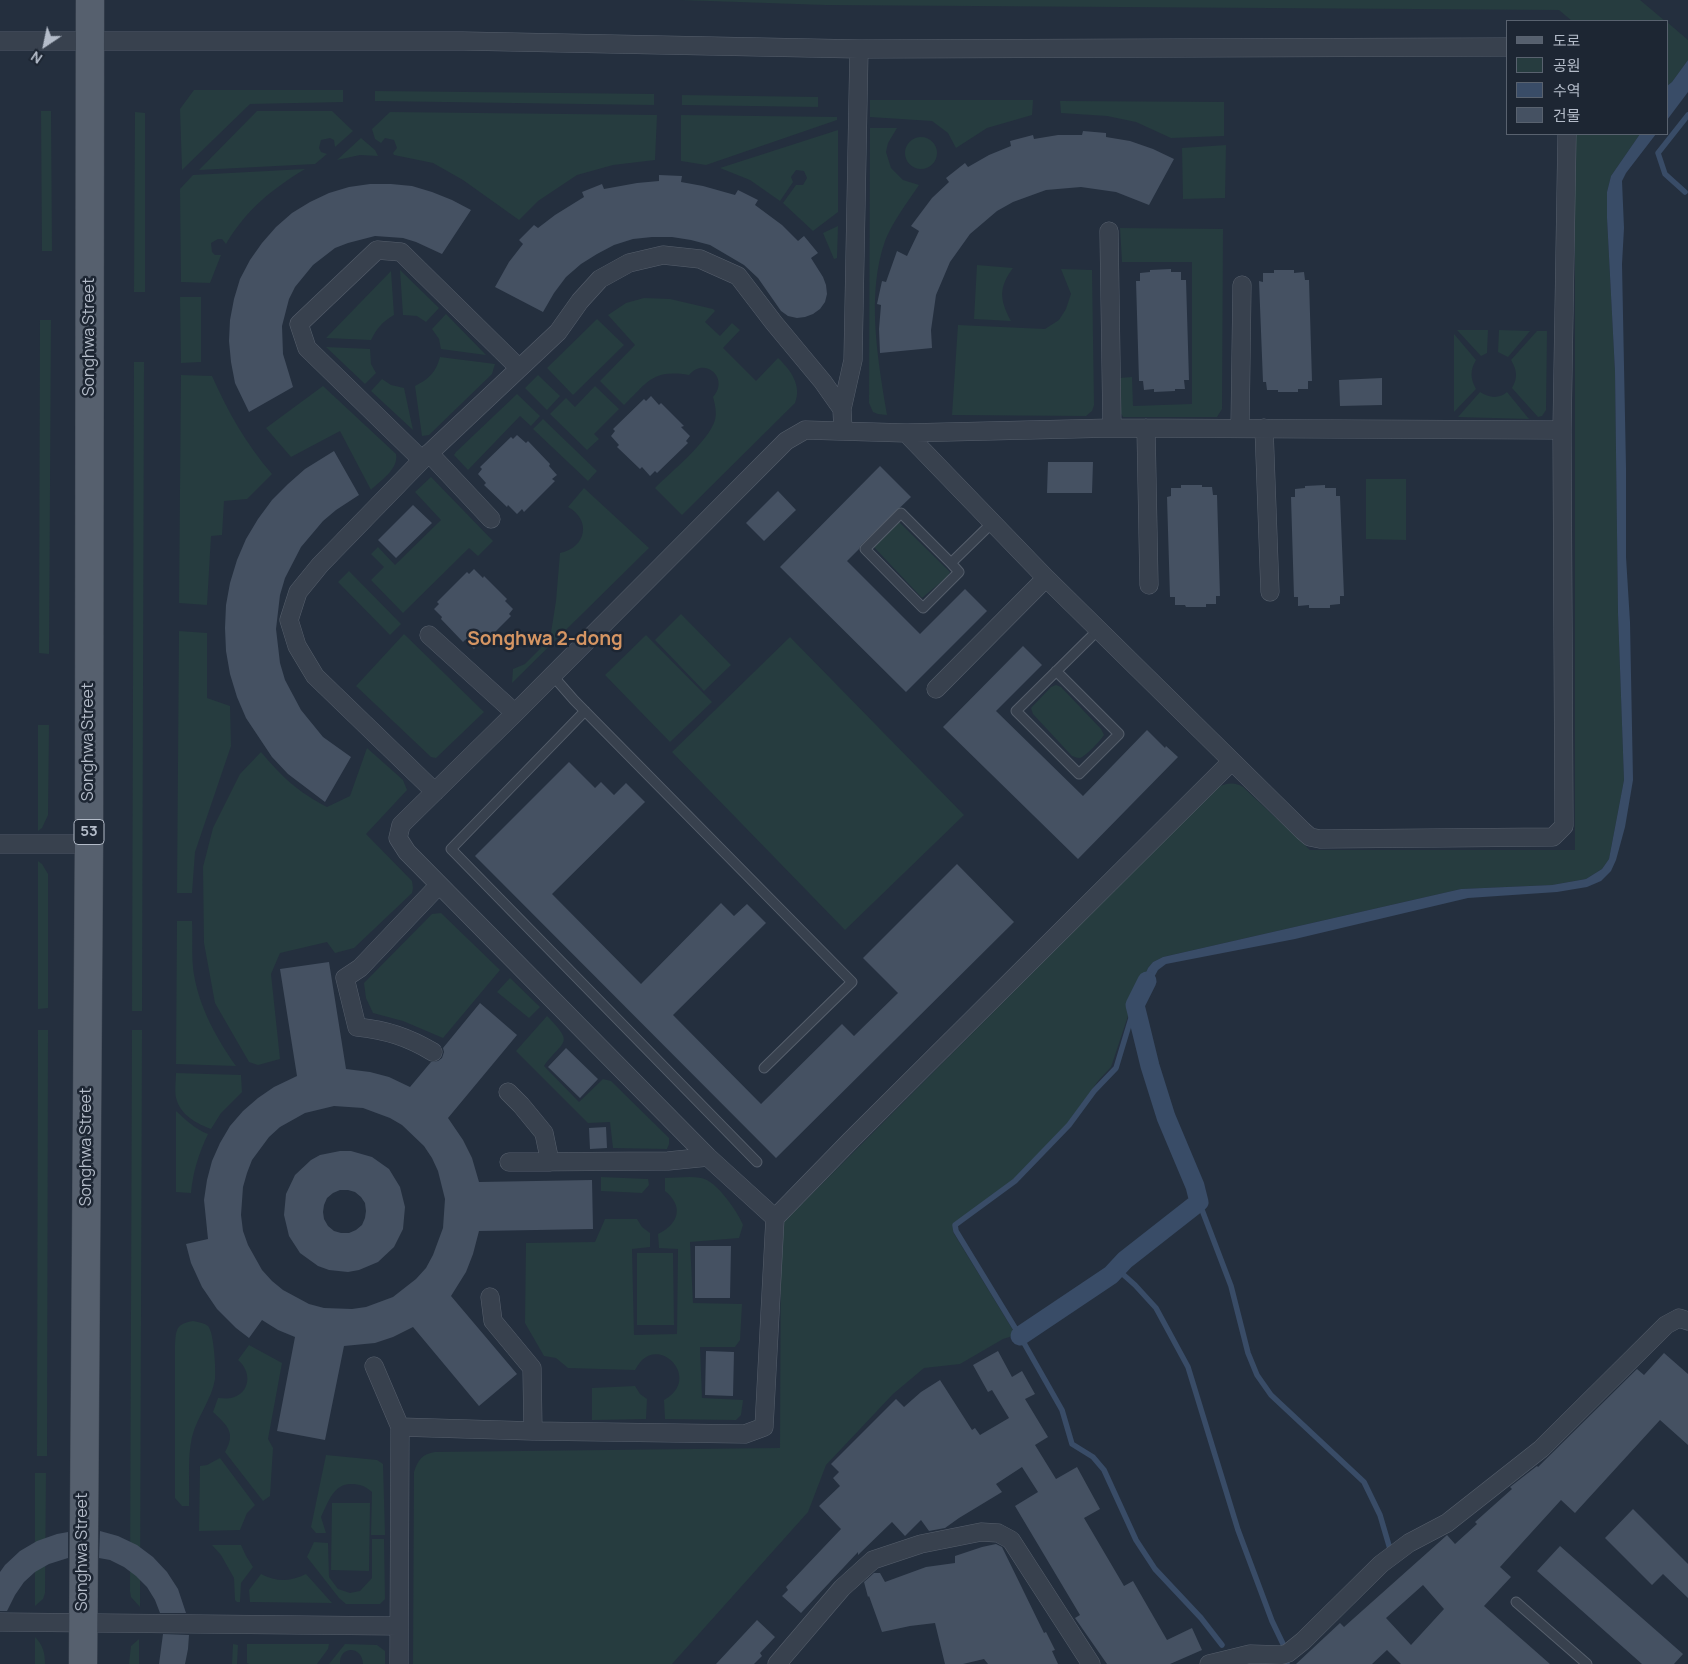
<!DOCTYPE html>
<meta charset="utf-8">
<style>
body{margin:0}
#map{position:relative;width:1688px;height:1664px;overflow:hidden;background:#242f3e;font-family:Manrope,"Noto Sans KR",sans-serif}
canvas{display:block}
.legend{position:absolute;left:1506px;top:20px;width:162px;height:115px;box-sizing:border-box;background:#1d2633;border:1px solid #59626f;margin:0;padding:6px 9px;list-style:none;font-size:15px;color:#b4bcc9}
.legend li{display:flex;align-items:center;gap:10px;height:25px}
.legend b{width:25px;border:1px solid #59626f}
.north{position:absolute;left:20px;top:20px;width:50px;height:50px;-webkit-text-stroke:4px #1d2633;paint-order:stroke;rotate:214deg;font-size:14px;font-weight:700;line-height:20px;text-align:center;color:#b4bcc9}
.north::after{content:'';display:block;margin:auto;width:18px;height:22px;background:#b4bcc9;clip-path:polygon(50% 0,100% 100%,50% 72%,0 100%)}
</style>
<div id="map">
<canvas width="1688" height="1664"></canvas>
<ul class="legend">
<li><b style="height:6px;background:#56606e"></b>도로</li>
<li><b style="height:14px;background:#263c3f"></b>공원</li>
<li><b style="height:14px;background:#394c67"></b>수역</li>
<li><b style="height:14px;background:#455162"></b>건물</li>
</ul>
<div class="north">N</div>
</div>
<script>
const ctx = document.querySelector('canvas').getContext('2d');
ctx.lineJoin = 'round';
function fillPath(path, color) { ctx.fillStyle = color; ctx.fill(path, 'evenodd'); }
function trace(path, color, width, dash) { ctx.strokeStyle = color; ctx.lineWidth = width; ctx.lineCap = dash ? 'butt' : 'round'; ctx.setLineDash(dash || []); ctx.stroke(path); }
function label(font, color, halo, rows, align = 'center') {
  ctx.font = font + ' Manrope,sans-serif'; ctx.lineWidth = 5; ctx.setLineDash([]); ctx.textBaseline = 'middle'; ctx.strokeStyle = halo; ctx.fillStyle = color; for (const [text, x, y, turn = 0] of rows) {
    ctx.save(); ctx.translate(x, y); ctx.rotate((+turn || 0) * Math.PI / 180); ctx.textAlign = isNaN(turn) ? turn : align; if (halo) ctx.strokeText(text, 0, 0); ctx.fillText(text, 0, 0); ctx.restore();
  }
}
const green = new Path2D(`
 M680,0h960l25,21h-93l-13,-11 -734,-5z
 M1667,22l21,18v20l-16,22 -5,4z
 M194,90h149v12l-93,2 -68,66 -2,-61z
 M375,91l279,3v11l-279,-4z
 M682,95l136,2v10l-136,-2z
 M870,100h163l-1,15 -45,13 -31,20 -8,-15 -16,-12 -62,-4z
 M1060,101l164,1v34l-53,2 -35,-16 -29,-6 -46,-3z
 M41,111h10l1,140h-10z
 M257,111h75l21,20 -18,16 -1,-7 -4,-2 -9,2 -2,8 2,4 6,2 -12,10 -116,6z
 M135,112l10,1v179h-11z
 M390,112l267,3 -2,45 -42,5 -36,10 -39,26 -19,19 -56,-40 -30,-17 -39,-8 -1,-2 4,-5 -3,-8 -9,-2 -4,5 -6,-4 -3,-10z
 M681,115l156,2v3l-131,45 -25,-4z
 M870,128h27l-9,15 -2,9 5,16 12,12 16,5c-12,18 -26,36 -34,56 -19,54 -7,119 2,174l-9,-1 -5,-2 -4,-9z
 M838,130v82l-25,19 -30,-28 13,-18h7l4,-7 -3,-7 -8,-1 -5,7 2,5 -13,19 -30,-21 -30,-12z
 M1575,134h65l-29,42 -4,16v26l8,154 3,241 6,167 -15,79 -7,10 -16,10 -34,6 -91,4 -298,68 -10,5 -5,6 -19,45 -18,54 -13,14 -31,43 -29,30 -25,26 -60,45v7l63,103 -13,4 -43,25 -36,4 -31,26 -67,71 -18,47 -136,152h-259l1,-192c4,-12 8,-18 21,-20l345,-4 1,-222 3,-4 434,-435c9,-4 16,-5 25,0l67,63h265z
 M905 153a16 16 0 1 1 32 0a16 16 0 1 1-32 0Z
 M361,138l14,12 3,6 -18,-1 -23,5z
 M1226,145l-1,53 -42,1 -1,-51z
 M305,169c-33,20 -59,41 -79,75l-4,-5h-4l-7,4 1,9 3,3h6l-11,28 -29,-1 -1,-93 13,-14z
 M838,226l-1,32 -3,1 -11,-26z
 M1120,228l103,1 -1,180 -5,8h-94l-5,-9 1,-30 13,-1 1,29 59,-2v-142h-70z
 M977,265l36,3c-14,19 -14,31 -2,53l-37,-2z
 M1061,269l31,1 2,135 -2,6 -6,5 -134,-1 6,-90 87,4 14,-9 7,-11 5,-15z
 M400,270l39,38 -13,14 -9,-6 -14,-1z
 M391,271l3,44c-12,7 -17,13 -23,25l-45,-2z
 M180,297h21v65l-20,1z
 M644,298l26,1 43,10 2,2 -10,11 15,14 12,-13 8,7 -17,18 33,33 22,-23c13,12 24,28 17,45l-113,112 -27,-27c16,-16 54,-47 60,-68 2,-7 0,-16 -2,-23 17,-18 -8,-41 -24,-22 -37,-6 -41,7 -65,30l-24,-24 35,-36 -27,-30 18,-12z
 M446,314l40,41 -45,-6 -2,-10 -7,-10z
 M597,319l27,26 -51,50 -26,-27z
 M40,320h11l-2,334 -10,-1z
 M1457,330h31l-1,23 -6,3z
 M1499,330l31,1 -22,26 -10,-5z
 M1537,331h10l-1,79 -4,6 -4,1 -26,-29c6,-10 5,-18 -1,-28z
 M1454,334l22,26c-6,10 -6,18 0,29l-22,23z
 M326,347l44,2 1,15 5,9 -11,11z
 M440,357l55,7 -3,10 -63,61 -7,1 -7,-50c14,-7 21,-14 25,-29z
 M134,362h10l-2,649h-10z
 M181,375l31,1c16,36 34,68 60,98l-25,25 -23,2 -2,34 -11,1 -4,69 -28,-2z
 M538,375l22,21 -13,14 -22,-22z
 M382,379l9,6 13,3 9,42 -42,-39z
 M323,386l73,68c3,15 -15,26 -25,36l-31,-59 -49,26 -25,-29z
 M595,386l24,23 -25,25 5,5 -12,11 -37,-36 16,-16 9,9z
 M1480,392c9,6 19,7 27,0l22,27 -71,-2z
 M517,394l23,22 -9,10 -11,-10 -52,54 -14,-15 2,-3z
 M543,419l54,52 -9,10 -55,-52z
 M431,477l62,64 -15,15 -9,-8 -66,65 -32,-33 13,-13 -13,-13 7,-7 17,18 46,-45 -26,-28z
 M1366,479h40v61l-40,-1z
 M584,488l65,60 -137,135 1,-14 12,-5 25,-25 6,-38 4,-48c26,-5 32,-33 8,-46z
 M899,522l51,50 -3,5 -25,21 -48,-51 4,-7z
 M349,571l52,53 -11,11 -52,-53z
 M681,614l50,51 -27,26 -49,-51z
 M179,631l28,2v65l23,8 1,40 -36,106 -3,41h-15z
 M404,634l80,78 -48,46 -5,-1 -75,-71z
 M646,635l66,67 -42,40 -65,-67z
 M790,637l174,178 -119,115 -173,-178z
 M1056,685l5,2 40,42 3,6c-3,5 -18,21 -24,23 -3,0 -5,-1 -8,-2l-39,-42 -2,-6 20,-21z
 M38,725h11l-1,90 -6,13 -4,3z
 M367,748l36,32 4,10 -41,44 46,47 1,7 -1,5 -58,55 -19,5 -8,-11 -47,11 -9,21 9,85 -22,6 -9,-3 -34,-59 -11,-60 -1,-76 10,-39 27,-54 21,-22c21,25 37,40 66,55l23,-11z
 M38,861l4,3 6,10v134l-10,1z
 M441,913l59,57 -57,68 -40,-17 -30,-8 -7,-15 -2,-15 68,-69z
 M177,921h15c1,18 -1,37 2,54 6,34 23,64 42,91l-60,-2z
 M510,978l30,29 -11,11 -32,-26z
 M547,1016c28,29 17,23 -3,50l35,36 24,-23 8,2 58,57v6l-2,5 -54,-1 -3,-26 -22,1 -72,-72z
 M38,1030h10l-1,426h-10z
 M132,1030h10l-2,577 -9,-10 -1,-6z
 M176,1073l65,2 1,17 -21,21 -10,16c-13,-5 -29,-13 -34,-28 -3,-7 -1,-20 -1,-28z
 M176,1111c10,9 19,18 32,23 -9,19 -15,37 -17,59l-15,-1z
 M601,1177l47,2 1,6 -7,8 -41,-2z
 M665,1178c12,0 25,-2 36,0 15,2 37,34 42,47l-4,13 -49,4 3,61 49,1 -2,36 -5,7h-35l2,51 41,2 -2,15 -5,5 -71,-1 -1,-19c36,-19 1,-61 -22,-40 -3,3 -5,7 -7,10l-67,-2 -12,-10 -12,-2 -19,-33 1,-80 69,-1 10,-23h32l5,8 8,6v14l-18,2 2,86 43,-1 1,-85 -19,-1 -1,-14c21,-10 26,-28 7,-43z
 M637,1253h36l1,72h-37z
 M193,1321c5,1 11,2 15,5 6,6 8,44 7,53 -3,20 -18,38 -23,58 -5,22 -2,47 -3,69h-7l-7,-8v-152c1,-17 1,-22 18,-25z
 M249,1345l33,18 -14,76 5,9 -3,48 -7,5 -38,-49c11,-19 3,-26 -12,-40l5,-14c4,0 9,1 13,0 20,-5 21,-26 7,-38z
 M635,1386l5,8 7,5 -1,20 -54,1v-32z
 M326,1455l51,5 6,4 2,71h-14l1,-43c-7,-6 -12,-8 -21,-8 -18,0 -23,19 -30,33l5,16h-10l-5,-6z
 M220,1458l35,47 -8,8 -7,17 -41,1 1,-65 7,-1z
 M35,1473h11l-1,120 -2,6 -8,7z
 M332,1503h38l-1,68 -38,-1z
 M372,1539h12l1,60 -5,5h-34l-7,-6 -32,-41 7,-15 14,1 1,34 9,12 12,4 10,-2 12,-13z
 M212,1545h29l5,11 7,11 -12,16 -1,19h-3l-2,-2 -1,-22 -13,-23z
 M261,1574c16,8 28,8 45,0l26,29 -82,-1 -1,-12z
 M35,1637c8,8 10,16 10,27h-10z
 M139,1639v25h-10l2,-18z
 M233,1644l5,1 -1,19h-5z
 M247,1644h82l-1,5 -11,15h-68l-2,-1z
 M345,1644l32,1 8,6v13h-22c-1,-19 -24,-18 -23,0h-11z`);
const water = new Path2D(`
 M1688,60v32l-21,28v-34l5,-4z
 M1640,134h16l-30,39 -4,8 2,47 -2,36 4,204v89l4,65 3,158 -8,47 -9,33 -5,11 -10,10 -14,6 -30,5 -89,6 -173,41 -129,25 -8,6 -18,33 -7,-1 15,-34 5,-6 10,-5 298,-68 91,-4 34,-6 16,-10 7,-10 15,-79 -6,-167 -3,-241 -8,-154v-26l4,-16z`);
const stream = new Path2D(`
 M1685,192l-20,-18 -7,-21 30,-38
 M1135,1005l-19,63 -22,23 -25,34 -54,56 -60,44 1,6 64,105 42,74 10,34 21,13 11,13 32,70 19,29 46,49 21,27
 M1199,1202l32,84 17,67 9,22 14,20 93,87 16,33 10,34
 M1117,1269l18,16 21,23 32,59 50,163 34,91 12,25 3,18`);
const canal = new Path2D(`
 M1020,1336l91,-61 14,-15 74,-58 -4,-16 -29,-69 -16,-51 -11,-45 -4,-16 12,-24`);
const building = new Path2D(`
 M1083,131l23,2v4l24,4 23,8 21,10 -25,46 -33,-13 -35,-5 -35,3 -33,12 -16,9 -27,23 -20,28 -14,33 -5,35 1,18 -52,5 -1,-24 2,-24 -4,-1 5,-23 4,1 11,-31 10,5 12,-25 -8,-5 21,-28 17,-16 -3,-4 19,-15 3,4 21,-12 22,-9 -1,-5 23,-6 1,4 24,-4h24z
 M659,175l23,1 -1,6 22,4 32,9 3,-5 20,10 -3,5 27,20 16,16 6,-5 14,17 -7,5 12,19 3,8 1,9 -2,8 -5,7 -7,5 -8,3 -8,1 -9,-2 -7,-5 -23,-33 -14,-13 -34,-20 -19,-5 -19,-3h-20l-19,2 -19,6 -17,9 -16,10 -15,13 -12,16 -11,19 -48,-25 14,-25 14,-18 -4,-4 15,-15 4,3 17,-13 29,-18 -2,-5 20,-8 2,5 33,-6 22,-2z
 M370,184h21l21,2 20,6 20,8 19,10 -29,44 -26,-12 -13,-4 -28,-2 -27,7 -13,5 -22,17 -18,22 -6,12 -7,27 1,28 10,33 -44,25 -14,-29 -4,-21 -2,-21 1,-21 4,-21 6,-20 10,-19 12,-17 14,-16 16,-14 18,-11 19,-9 20,-6z
 M1171,269v3h10v8h5l3,100h-5l1,9h-10v2l-21,1v-3l-10,1 -1,-9h-4l-3,-100h4v-8l10,-1v-2z
 M1274,270h20v3l10,-1 1,8h4l3,101h-4v8h-10v3h-20v-2h-11l-1,-8h-3l-4,-101 4,1v-9h11z
 M1382,378v27l-42,1 -1,-26z
 M651,396l8,9 2,-2 23,23 -3,1 9,9 -4,5 2,2 -31,30 -2,-2 -5,5 -8,-9 -2,2 -23,-22 2,-2 -8,-9 4,-5 -2,-2 31,-30 2,2z
 M517,435l9,8 2,-2 22,23 -1,2 8,9 -5,4 3,2 -31,31 -2,-3 -5,5 -9,-9 -1,2 -23,-22 2,-2 -8,-9 4,-5 -2,-2 31,-30 2,2z
 M334,451l25,44 -23,15 -13,11 -22,26 -16,31 -5,17 -4,34 4,34 5,17 16,30 22,27 28,20 -26,45 -37,-28 -16,-17 -26,-39 -9,-21 -7,-23 -4,-23 -1,-23 1,-23 4,-22 7,-23 9,-21 12,-20 14,-19 16,-16 17,-15z
 M1048,462h45l-1,31h-45z
 M880,466l31,31 -50,48 -2,4 -12,12 73,73 45,-45 22,22 -81,81 -126,-125z
 M1181,485h21v2h10l1,8h4l3,101h-4v8h-10v3h-20l-1,-2h-10v-8h-5l-3,-100 4,-1v-8h10z
 M1325,485v3h11v8h4l4,100h-4v8l-10,1v3h-21v-3l-11,1v-9h-4l-3,-100h4v-8l10,-1v-2z
 M778,491l18,19 -32,31 -18,-18z
 M413,505l19,18 -36,35 -18,-18z
 M474,569l9,9 1,-2 23,23 -2,2 8,8 -4,5 2,2 -30,30 -3,-2 -4,5 -9,-9 -2,2 -22,-23 1,-2 -8,-8 5,-5 -2,-2 30,-30 2,2z
 M1023,646l19,19 -46,46 87,85 64,-66 18,18 1,-2 12,11 -100,102 -135,-132z
 M569,762l26,26 6,-6 13,13 12,-12 19,19 -93,92 89,90 80,-81 13,13 13,-12 19,19 -93,92 88,89 81,-80 12,12 44,-43 -35,-35 94,-94 57,58 -238,236 -301,-302z
 M329,962l17,107 24,3 19,5 21,10 21,-25 7,-1 4,-3 2,-6 -1,-4 37,-45 37,32 -69,83 15,22 9,18 7,24 113,-2 1,49 -114,2 -6,23 -7,18 -15,24 66,78 -38,32 -66,-79 -20,10 -18,6 -31,3 -19,94 -48,-9 18,-94 -17,-7 -16,-10 -13,18 -13,-10 -19,-19 -15,-22 -11,-24 -5,-19 22,-5 -4,-39 3,-20 5,-19 8,-18 10,-17 13,-15 15,-13 16,-11 23,-11 -17,-107zM334,1106l29,2 27,10 12,7 22,21 8,12 6,13 7,28 -2,29 -10,27 -7,13 -10,11 -23,18 -27,10 -14,2 -28,-1 -15,-4 -26,-14 -11,-9 -10,-11 -14,-25 -5,-14 -2,-16 2,-28 4,-14 5,-13 17,-23 11,-10 25,-14z
 M566,1048l32,31 -18,19 -32,-31z
 M606,1127l1,21 -17,1 -1,-21z
 M340,1151h11l21,6 17,12 11,18 5,20 -2,22 -9,18 -16,15 -19,8 -11,2 -19,-2 -11,-4 -18,-13 -11,-17 -5,-21 2,-21 9,-19 16,-15 9,-5zM340,1190h8l7,2 6,5 4,6 1,8 -1,7 -3,7 -6,5 -7,3h-8l-7,-2 -6,-5 -4,-7 -1,-7 1,-7 3,-7 6,-5z
 M695,1246h36l-1,52h-35z
 M706,1351l28,1 -1,44 -28,-1z
 M998,1351l14,26 10,-6 13,23 -10,5 23,38 -13,8 21,34 21,-12 23,42 -16,9 40,68 9,-5 34,59 25,-12 10,22 -32,14h-63l-32,-46 5,-3 -65,-109 23,-14 -16,-25 -26,17 6,8 -43,26 -14,10 -16,3 -8,-11 -16,16 -13,-14 -34,33v-3l-57,61 -19,-17 6,-6 -2,-3 55,-58 -22,-23 21,-20 -7,-8 6,-6 -8,-8 65,-65 8,8 17,-15 19,-12 32,50 3,-2 5,7 29,-17 -17,-28 -4,2 -15,-27z
 M1664,1353l24,21v71l-28,-25 -85,93 -14,-13 -61,67 11,10 -27,29 66,58h-149l-14,-14 -15,14h-76l44,-41 4,4 102,-91 1,-1 8,9 22,-20 -2,-2 37,-33 -2,-2 27,-21 1,1 99,-98 7,6zM1423,1585l21,24 -33,36 -25,-27z
 M1633,1509l55,55v34l-25,-24 -11,11 -47,-47z
 M100,1531l18,5 19,9 16,12 14,15 11,17 8,24h-26l-5,-13 -8,-13 -11,-11 -12,-9 -14,-7 -11,-2z
 M68,1532v26l-19,6 -14,8 -11,10 -9,13 -8,16h-7v-39l5,-7 15,-14 17,-10 20,-7z
 M996,1544l6,3 42,86 2,-1 9,18 -3,1 6,13h-70l-4,-5 -21,5h-18l-10,-41 -25,3 -28,6 -13,-36 -1,1 -4,-15 10,-9h6l5,9 41,-15 29,-4v-7l27,-9z
 M1560,1546l123,108 -9,10h-32l-105,-93z
 M757,1620l18,17 -15,16 2,3 -8,8h-38z
 M163,1634l26,1 -1,14 -3,15h-26z`);
const lane = new Path2D(`
 M951,563l-50,-50 -36,36 58,59 36,-36 -8,-9 41,-40
 M1056,671l63,63 -40,40 -63,-63 82,-81
 M553,676l21,24 278,282 -88,86
 M585,711l-134,138 306,313
 M1516,1602l71,62`);
const street = new Path2D(`
 M0,41h463l396,8 648,-2
 M1109,231l3,197
 M842,409l11,-49 6,-311
 M1146,428l3,157
 M1240,428l2,-143
 M1264,428l6,164
 M906,433l206,-5 450,2
 M429,453l62,66
 M422,460l-115,-112 -8,-24 78,-74 24,2 117,115
 M429,635l86,78
 M936,689l110,-111
 M435,792l-120,-116 -18,-30 -8,-26 9,-28 22,-27 102,-105 136,-128 22,-31 20,-22 29,-16 34,-8 37,4 38,17 36,47 49,59 19,27 1,21
 M0,844h89
 M433,1052c-25,-15 -47,-22 -76,-25l-12,-49 15,-10 79,-83
 M508,1092l13,13 23,28 6,29
 M509,1162l159,-1 40,-4
 M775,1218l-67,-61 -301,-305 -9,-14 3,-13 114,-112 271,-272 19,-11 101,3 140,145 257,253 7,6 10,2 233,-2 11,-11 -2,-396 5,-296
 M490,1297l3,24 39,47 1,63
 M374,1366l26,61
 M0,1622l399,4
 M399,1664l1,-237 133,4 212,3 19,-7 11,-209 76,-78 380,-378
 M777,1664l65,-76 31,-28 48,-16 60,-12 17,1 13,7 80,124
 M1209,1664l41,-10 32,1 6,-2 15,-12 78,-77 28,-21 38,-20 94,-74 125,-124 13,-7 9,3`);
const primary = new Path2D(`
 M83,1664l6,-820 1,-844`);
const shields = [
 [89,832,30]
];
const shieldNames = [
 ["53",89,832]
];
const streetNames = [
 ["Songhwa Street",90,337,-90],
 ["Songhwa Street",89,742,-90],
 ["Songhwa Street",87,1147,-90],
 ["Songhwa Street",83,1552,-90]
];
const quarterNames = [
 ["Songhwa 2-dong",545,640]
];
fillPath(green, '#263c3f');
fillPath(water, '#394c67');
trace(stream, '#394c67', 5.5);
trace(canal, '#394c67', 19);
fillPath(building, '#455162');
trace(lane, '#565f6c', 11);
trace(street, '#565f6c', 19);
trace(primary, '#414a57', 29);
trace(lane, '#38414e', 9);
trace(street, '#38414e', 18);
trace(primary, '#56606e', 28);
for (const [x, y, w] of shields) { const box = new Path2D(); box.roundRect(x - w / 2, y - 12.5, w, 25, 4); ctx.fillStyle = '#1d2633'; ctx.fill(box); trace(box, '#b4bcc9', 1); }
label('bold 15px', '#b4bcc9', null, shieldNames);
label('16px', '#b4bcc9', '#1d2633', streetNames);
label('bold 19px', '#d59563', '#1d2633', quarterNames);
</script>
